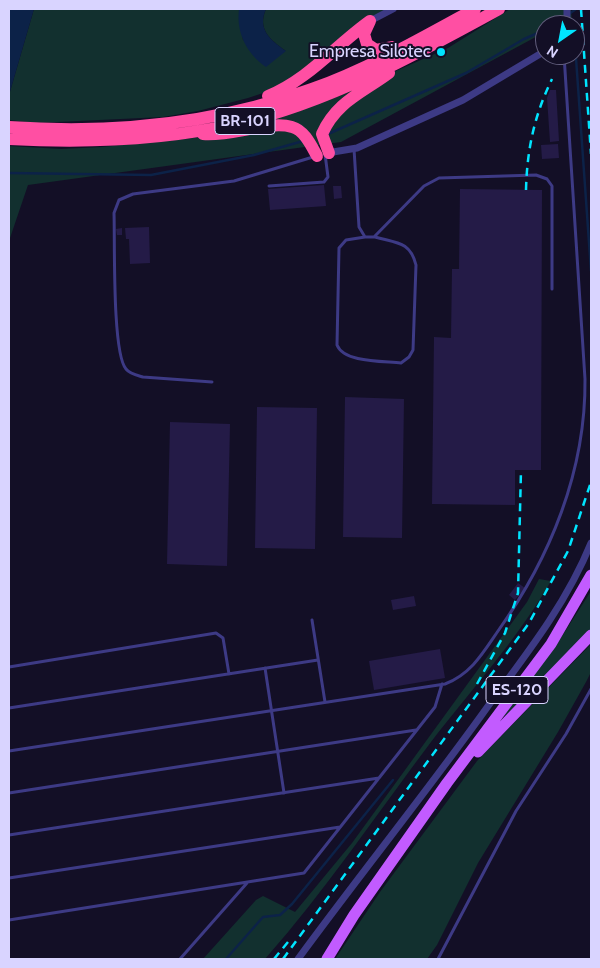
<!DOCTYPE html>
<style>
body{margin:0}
#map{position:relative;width:600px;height:968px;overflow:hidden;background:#130f26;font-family:Cabin,sans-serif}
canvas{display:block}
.frame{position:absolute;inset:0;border:10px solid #d9d4ff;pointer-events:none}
.north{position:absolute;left:535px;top:15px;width:50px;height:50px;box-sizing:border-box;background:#130f26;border:1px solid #625e7d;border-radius:50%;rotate:213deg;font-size:14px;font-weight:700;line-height:20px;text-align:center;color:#d9d4ff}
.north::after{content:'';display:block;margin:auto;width:18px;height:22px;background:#00e5ff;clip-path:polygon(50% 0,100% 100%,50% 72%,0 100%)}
</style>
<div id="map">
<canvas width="600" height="968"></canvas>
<div class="frame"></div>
<div class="north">N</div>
</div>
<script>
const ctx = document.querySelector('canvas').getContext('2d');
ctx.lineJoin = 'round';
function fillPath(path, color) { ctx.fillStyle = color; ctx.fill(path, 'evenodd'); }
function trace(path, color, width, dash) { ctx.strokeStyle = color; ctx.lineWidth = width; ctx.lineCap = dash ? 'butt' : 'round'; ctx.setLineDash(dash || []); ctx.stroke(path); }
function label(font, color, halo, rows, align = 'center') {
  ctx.font = font + ' Cabin,sans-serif'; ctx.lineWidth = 4; ctx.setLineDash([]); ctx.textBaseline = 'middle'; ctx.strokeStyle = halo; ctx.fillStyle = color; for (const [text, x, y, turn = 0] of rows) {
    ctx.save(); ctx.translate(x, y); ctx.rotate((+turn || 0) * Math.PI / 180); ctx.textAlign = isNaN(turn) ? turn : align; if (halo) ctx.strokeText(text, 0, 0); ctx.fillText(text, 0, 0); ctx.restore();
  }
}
const green = new Path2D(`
 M34,9h205l4,31 43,11c-16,-11 -29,-22 -20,-42h122l-101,76 -39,13 -50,13 -35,6 -127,6 -27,-3v-25z
 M510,9h61l1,13 -8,3h-19v7l-204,110 -313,43 -19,56v-95l52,3 41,-2 101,-10 134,-40 111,-49z
 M539,579l12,2c-34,59 -79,108 -120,161 -55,73 -106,149 -166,217h-62l53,-59 7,-4 32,16 57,-69 175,-241z
 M591,591v39l-86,86 -2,-1 52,-68z
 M591,644v28l-5,10 -28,50 -80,131 -41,82 -10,14h-92l45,-67 97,-131z`);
const water = new Path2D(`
 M9,9h25l-25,86z
 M239,9h27c-9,20 4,31 20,42l-20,16c-19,-13 -30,-34 -27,-58z`);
const stream = new Path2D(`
 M569,14l7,-5
 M554,25l11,-8
 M575,44l16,227
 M328,134l138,-61 58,-34 21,-9
 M9,173l142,2 103,-20 49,-14
 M226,959l37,-42 17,-2 12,-11 101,-124`);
const building = new Path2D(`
 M550,90h6l3,51 -9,1 -3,-44z
 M558,144l1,14 -17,1 -1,-14z
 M324,185l2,21 -56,4 -2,-21z
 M333,186h8l1,12 -8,1z
 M460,189l82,1 -1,280h-26v35l-83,-1 2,-167 17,1 1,-69h7z
 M149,227l1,36 -20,1 -1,-25h-3l-1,-11z
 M122,228v7h-5l-1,-6z
 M345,397l59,2 -2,139 -59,-1z
 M257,407l60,1 -2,141 -60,-1z
 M170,422l60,2 -3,142 -60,-2z
 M518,583l7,5 -10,12 -6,-5z
 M414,596l2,10 -23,4 -2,-10z
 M440,649l5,29 -71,12 -5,-29z`);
const lane = new Path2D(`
 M354,149l5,78 6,10h9l50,-51 15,-8 97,-3 11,4 5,7v103
 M269,186l55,-4 4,-5 -3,-23
 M365,237l-19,3 -7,8 -2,97c7,18 47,16 64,18l8,-6 4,-7 3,-85c-6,-24 -20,-22 -41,-28
 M212,382l-69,-5c-7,-2 -13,-3 -17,-8 -14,-16 -11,-129 -12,-156l5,-13 14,-6 101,-13 79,-24
 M312,620l13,82
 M9,667l207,-34 7,5 6,36
 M265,668l19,125
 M9,708l309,-48
 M9,751l436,-67c26,-10 38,-31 53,-53 52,-73 88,-160 87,-252l-21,-324
 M9,793l407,-63
 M9,835l370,-57
 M9,878l331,-51
 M9,920l295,-47 131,-166 7,-23
 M180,959l67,-76
 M438,959l78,-148 50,-77 25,-45`);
const street = new Path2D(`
 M567,9v16
 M370,21l23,-12
 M327,153l30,-5 106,-48 82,-49
 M298,959c63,-86 131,-170 193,-257 38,-51 76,-100 100,-159`);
const primary = new Path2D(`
 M478,752l113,-117
 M327,959l27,-44 93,-132 104,-139 40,-69`);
const highway = new Path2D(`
 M370,21l-6,13 3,10 9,6 17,-3
 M268,96c41,-17 67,-50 102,-75
 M9,127c103,7 205,-2 303,-38 56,-20 110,-51 163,-80
 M203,134c27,3 66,-14 89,-7 12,3 19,18 25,29
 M9,139c76,4 152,2 226,-15 93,-21 182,-70 264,-115
 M329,153l-7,-19c14,-32 40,-41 67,-61`);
const rail = new Path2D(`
 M581,9l10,145
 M526,190c1,-40 8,-74 26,-111
 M477,684l28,-51 13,-40 3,-123
 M274,959l14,-17
 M283,959l246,-336 39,-72 23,-69`);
const markers = [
 [441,52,5,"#00e5ff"]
];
const shields = [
 [245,121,60],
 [517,690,62]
];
const shieldNames = [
 ["BR-101",245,121],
 ["ES-120",517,690]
];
const poiNames = [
 ["Empresa Silotec",431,52]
];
fillPath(green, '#12302f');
fillPath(water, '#0c2248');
trace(stream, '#0c2248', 2.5);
fillPath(building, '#241b47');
trace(lane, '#3d3a85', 3);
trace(street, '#3d3a85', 7);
trace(primary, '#c25bff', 11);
trace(highway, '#ff4fa3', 12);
trace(rail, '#00e5ff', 2.5, [8, 6]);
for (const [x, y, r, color] of markers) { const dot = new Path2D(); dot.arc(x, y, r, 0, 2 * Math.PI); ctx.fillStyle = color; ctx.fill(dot); trace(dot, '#130f26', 2); }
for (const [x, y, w] of shields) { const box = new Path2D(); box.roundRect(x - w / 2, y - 13.5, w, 27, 4); ctx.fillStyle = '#130f26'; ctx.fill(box); trace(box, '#d9d4ff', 1); }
label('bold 16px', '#d9d4ff', null, shieldNames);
label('18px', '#d9d4ff', '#130f26', poiNames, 'right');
</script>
